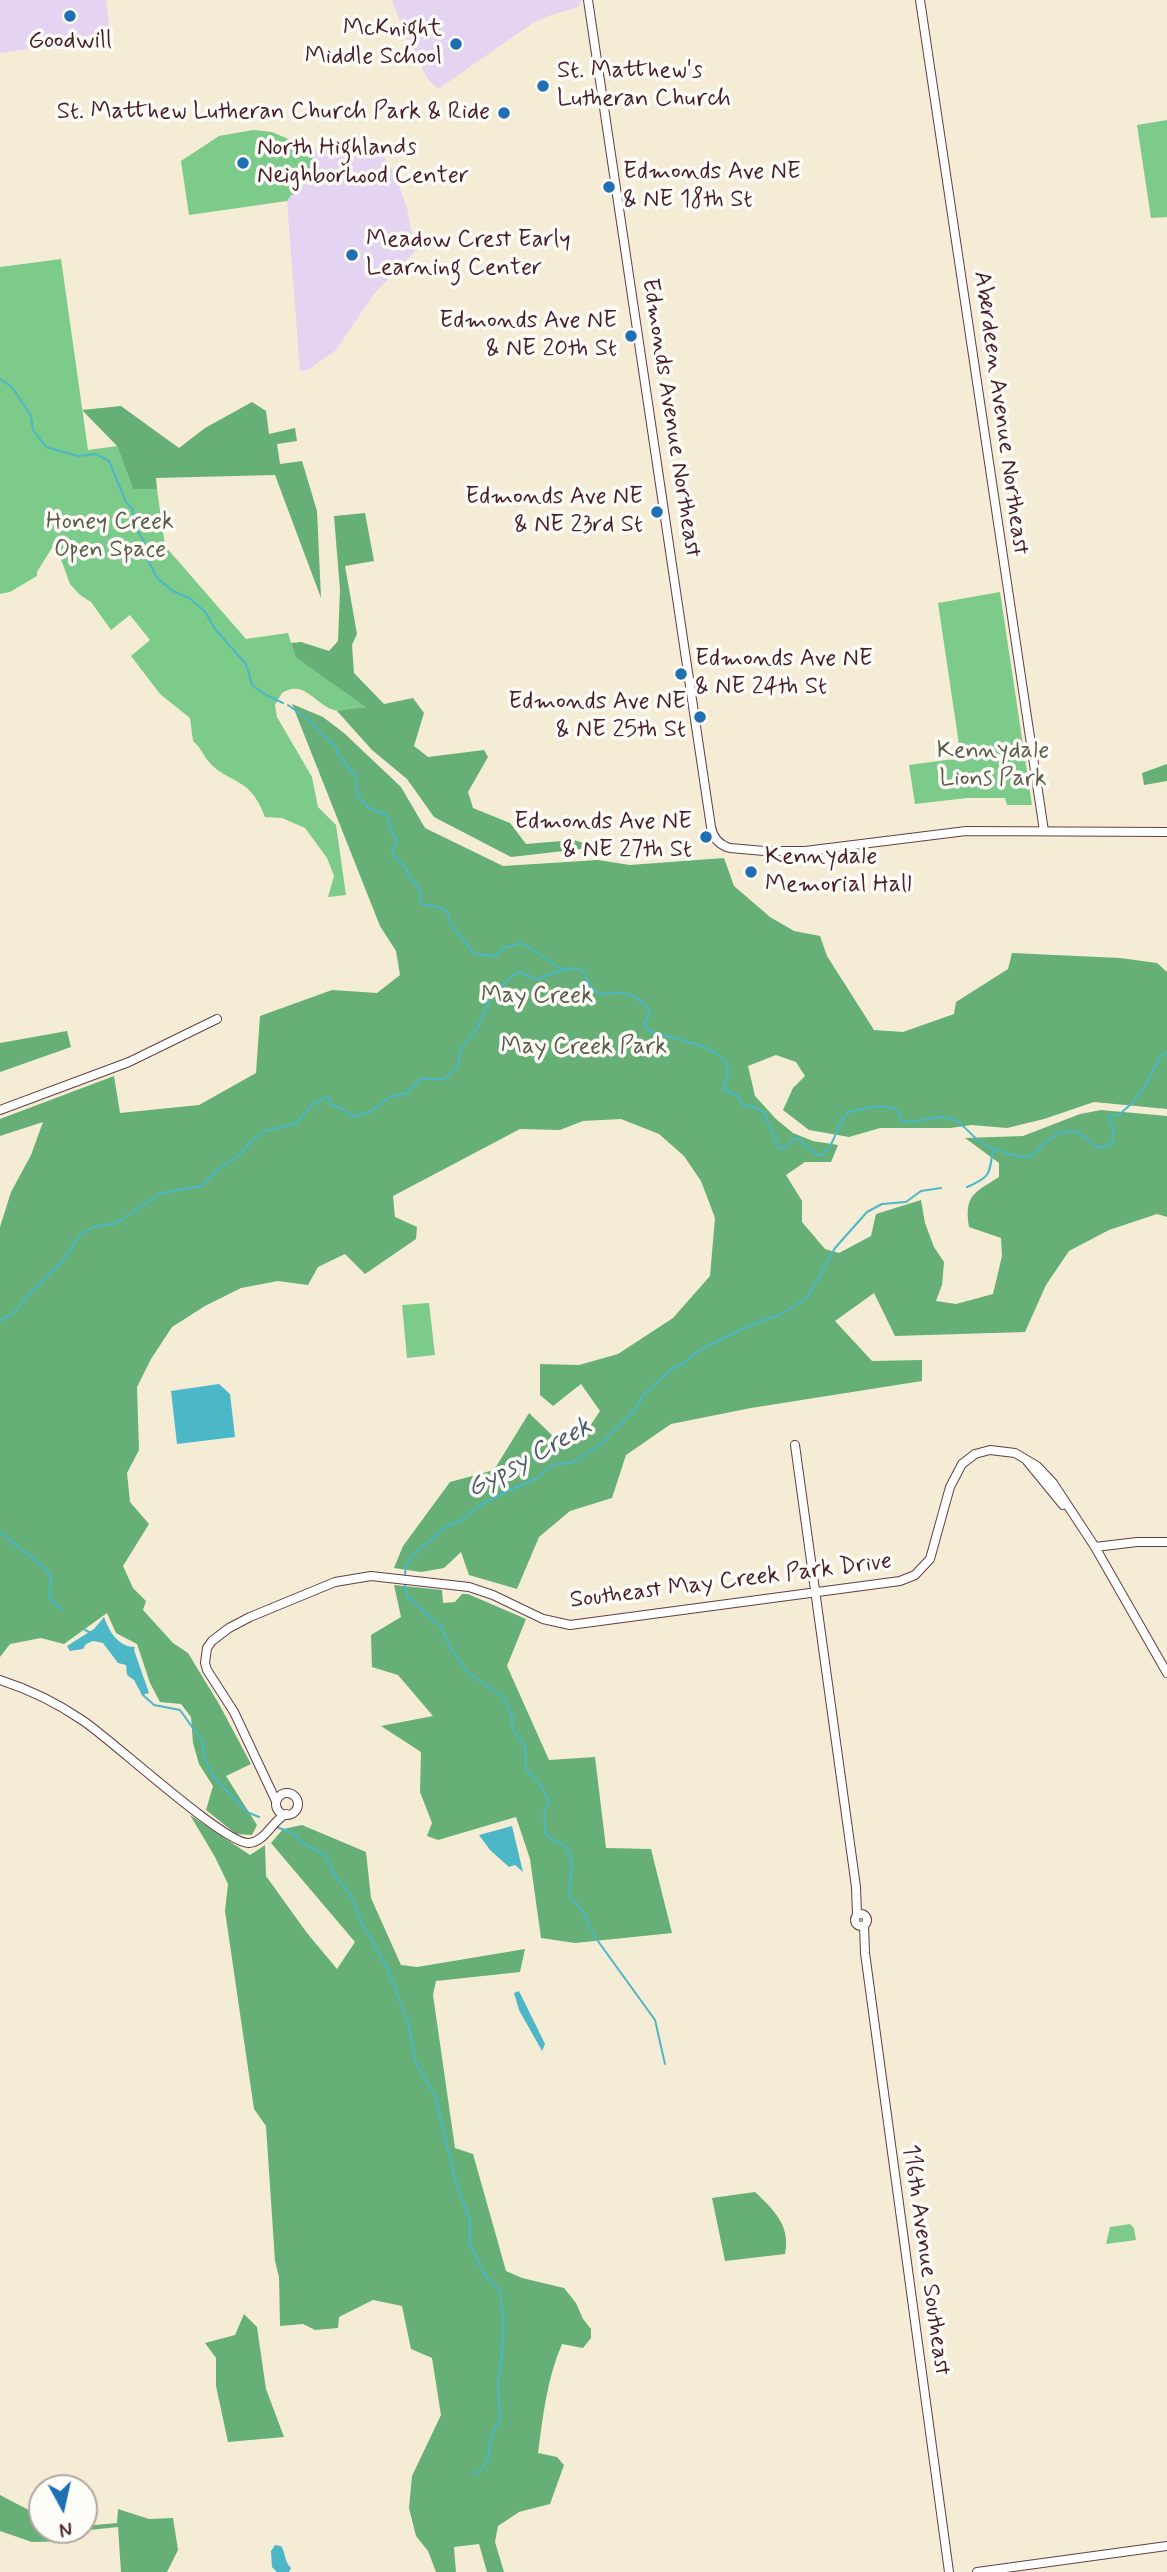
<!DOCTYPE html>
<style>
body{margin:0}
#map{position:relative;width:1167px;height:2572px;overflow:hidden;background:#f5ecd6;font-family:Mynerve,sans-serif}
canvas{display:block}
.north{position:absolute;left:28px;top:2474px;width:70px;height:70px;box-sizing:border-box;background:#fdfcf7;border:2px solid #b5a4a5;border-radius:50%;rotate:172deg;font-size:19px;font-weight:700;line-height:28px;text-align:center;color:#4a1f2b}
.north::after{content:'';display:block;margin:auto;width:24px;height:32px;background:#1f6fb2;clip-path:polygon(50% 0,100% 100%,50% 72%,0 100%)}
</style>
<div id="map">
<canvas width="1167" height="2572"></canvas>
<div class="north">N</div>
</div>
<script>
const ctx = document.querySelector('canvas').getContext('2d');
ctx.lineJoin = 'round';
function fillPath(path, color) { ctx.fillStyle = color; ctx.fill(path, 'evenodd'); }
function trace(path, color, width, dash) { ctx.strokeStyle = color; ctx.lineWidth = width; ctx.lineCap = dash ? 'butt' : 'round'; ctx.setLineDash(dash || []); ctx.stroke(path); }
function label(font, color, halo, rows, align = 'center') {
  ctx.font = font + ' Mynerve,sans-serif'; ctx.lineWidth = 7; ctx.setLineDash([]); ctx.textBaseline = 'middle'; ctx.strokeStyle = halo; ctx.fillStyle = color; for (const [text, x, y, turn = 0] of rows) {
    ctx.save(); ctx.translate(x, y); ctx.rotate((+turn || 0) * Math.PI / 180); ctx.textAlign = isNaN(turn) ? turn : align; if (halo) ctx.strokeText(text, 0, 0); ctx.fillText(text, 0, 0); ctx.restore();
  }
}
const built = new Path2D(`
 M0,0h106l5,37 -111,16z
 M392,0h189v1l-3,6 -30,9 -15,7 -95,66 -10,-10 -19,-33z
 M378,148l17,26 12,34 5,28 6,12 -45,47 -37,55 -28,20 -8,1 -13,-170 7,-14 16,-16 4,-1 -2,-21 38,4z`);
const green = new Path2D(`
 M1167,120v97l-16,1 -14,-93z
 M253,130l19,2 40,17 2,21 -4,1 -16,16 1,7 -4,1 -4,6 -98,14 -8,-54 38,-25z
 M61,259l27,191 29,-4 16,43h24l8,57 81,93 42,-6 8,25 71,49c-9,1 -21,5 -29,4 -22,-3 -32,-33 -56,-18l-7,12 2,12 35,60 6,30 18,18 10,70 -18,2 6,-21 -7,-18 -22,-30 -23,-10 -17,-1c-6,-15 -12,-27 -27,-35 -10,-6 -20,-10 -28,-19 -7,-7 -9,-16 -17,-22l-3,-23 -30,-24 -29,-38 19,-16 -20,-25 -19,15 -20,-28 -11,-7 -10,-11 -15,-41 -18,29v4l-27,16 -10,2v-327z
 M1000,592l32,213h-25l-2,-7h-38l-52,6 -6,-39 52,-7 -23,-155z
 M429,1303l6,52 -28,3 -5,-53z
 M1130,2224l4,4 2,12 -30,4 4,-17z`);
const forest = new Path2D(`
 M252,402l14,9 3,23 26,-6 2,13 -20,3 3,20 22,-3 15,50 4,87 -46,-123 -119,3 1,11h-24l-16,-43 -35,-36 39,-4 58,42 26,-20z
 M365,513l9,48 -29,5 12,68 -5,11 2,28 30,31 29,-6 11,15 -10,33 14,11 56,-7 4,7 -20,35 5,16 37,15 16,21 48,-4 18,6 -11,3 -70,8 -77,-40 -27,-38 -35,-29 -35,-39 29,-4 -70,-49 -5,-15 10,-1 28,9 9,-10 2,-51 -6,-74z
 M292,704l31,13 21,16 57,54 24,41 78,38 95,-6 32,5 94,-7 10,28 36,31 24,14 26,5 7,20 47,74 29,2 51,-18 2,-12 52,-33 4,-16 108,5 37,5 10,9v137l-73,-7 -50,17 -37,9 -35,-3 -22,3h-70l-31,9 -40,-7 -26,-20 10,-22 12,-12 -9,-14 -20,-7 -28,11 7,30 21,23 17,14 20,8 25,4 -7,17h-26l-19,13 16,26v21l23,27 14,4 32,-17 5,-22 45,-14 4,23 9,24 10,15 -2,23 -6,16 20,3 37,-10 9,-38 -1,-18 -32,-11c-5,-32 5,-34 30,-50v-14l-34,-25 58,-2 57,-22 21,-4 66,6v101l-10,-3 -48,16 -40,21 -23,34 -21,47 -130,4 -21,-43 -39,28 37,40 50,-1v21l-171,27 -80,16 -45,31 -14,43 -42,13 -31,26 -22,52 -48,-14 -8,-23 -17,16 -23,4 -27,-4 9,-22 47,-64 44,-12 35,-57 27,26 26,-1 18,-27 -19,-27 -28,22 -13,-11v-31l39,1 39,-11 55,-36 37,-42 5,-58 -14,-37 -17,-25 -25,-22 -38,-15 -38,2 -23,9 -40,-1 -127,67 2,21 22,10 -1,12 -51,35 -20,-20 -27,13 -10,18 -30,-4 -37,7 -36,18 -33,21 -21,32 -14,28 2,63 -12,23 3,29 19,22 -26,42 10,22 13,13 -3,9 30,33 15,10 31,51 32,60 -25,12 31,49 -5,10 -16,-1 -30,-24 7,-24 -14,-22 -6,-21 -2,-26 -10,-13 -21,-2 -10,-19 -13,-39 -21,-11 -9,-20 -43,31 -23,-6 -31,6 -10,13v-430l11,-35 20,-37 12,-33 -43,14v-17l114,-43 6,37 79,-8 57,-32 4,-57 72,-26 45,3 23,-18 -4,-24 -16,-25z
 M1167,764v17l-23,4 -2,-12z
 M67,1031l4,16 -71,25v-29z
 M394,1585l48,5 1,13 12,-1 7,-8h6l58,25 -19,47 42,94 46,-3 11,91 45,1 21,84 -97,10 -34,-5 -11,-79 -14,-42 -78,23 -11,-4 5,-13 -12,-31 1,-40 -40,-26 52,-10 -35,-41 -26,-8 -1,-32 30,-18z
 M190,1815l60,40 15,-10 1,31 41,57 30,36 18,-27 -84,-99 12,-14 19,-4 64,27 5,46 30,67 16,2 108,-18 -5,23 -84,9 -3,14 22,153 18,6 33,117 16,7 42,10 12,15 7,16 8,10v9l-8,10 -21,-4c-15,34 -19,72 -24,109l19,4 7,8 -14,39 -31,8 -21,14 -3,16 9,30h-17l-8,-28 -25,3 2,25h-20l-8,-21 -12,-15 -7,-28 3,-32 29,-61 -9,-57 -21,-9 -9,-43 -29,-6 -34,17 -1,11 -23,2 -12,-6 -23,2 -1,-49 -4,-16 -9,-135 -12,-17 -29,-198 3,-27 -13,-27z
 M755,2192c19,18 36,34 30,62l-60,7 -13,-63z
 M244,2314l13,13 9,62 18,48 -56,5 -12,-56v-28l-11,-15 30,-8z
 M0,2495l42,22v13h42v-4l33,-3 1,-14 31,10 24,-1 5,32 -11,22h-46l-3,-45 -38,4 -9,10 -39,1 -32,-11z`);
const water = new Path2D(`
 M219,1384l11,10 5,43 -58,7 -6,-53z
 M104,1617c5,14 14,30 31,30l-1,3 15,43 -7,2 -8,-15 -7,-5 -1,-10 -8,-2 -15,-20 -10,-2 -7,3 -3,5 -13,2 -3,-5 27,-17z
 M512,1826l11,46 -8,-7 -6,2 -19,-17 -11,-15z
 M519,1991l26,53 -3,7 -23,-41 -5,-17z
 M275,2545l6,1c5,7 3,16 10,22l-2,4h-12l-5,-5 -1,-16z`);
const stream = new Path2D(`
 M0,379l12,8 19,29 2,14 13,17 32,9 18,-2 13,7 17,41 7,8 2,17 9,14 2,15 11,22 16,13 18,8 15,14 9,16 31,35 6,21 14,10 17,8
 M288,705l22,16 27,28 1,6 18,21 1,19 12,13 18,8 3,5v9l7,10 -5,11 1,4 13,13 3,9 11,12 1,15 17,3 10,5 2,11 24,31 22,2 8,-8 18,-5 43,28
 M967,1187c25,-11 22,-13 26,-38
 M0,1321l16,-10 12,-16 33,-32 19,-28 13,-8 24,-4 44,-30 41,-7 16,-17 18,-11 19,-20 10,-7 31,-8 17,-19 15,-7 3,7 14,6 7,7 18,-5 20,-15 17,-4 14,-14h23l14,-13 3,-17 17,-22 13,-30 22,-22 7,-3 15,7c14,-2 31,-15 47,-9 4,6 7,16 12,20 17,12 31,-12 56,22l-6,13 6,6c19,8 72,13 78,37 2,7 -3,13 -4,21l14,7 5,9 9,1 12,6 15,36 4,1 12,-11 4,1 18,16h5c14,-11 14,-30 26,-43 16,-3 38,-11 52,0v8c16,6 32,-6 49,-2 12,3 20,15 30,23 8,6 36,16 46,16 15,0 26,-33 52,-24 8,3 14,11 22,15l14,-5v-14l-5,-12 12,-3 10,-9 14,-17 16,-31 7,-5
 M0,1532l46,37 5,9 -2,20 12,11
 M405,1575l1,-10 7,-10 34,-29 14,-5 16,-14 24,-13 36,-16 17,-14 17,-1 30,-19 33,-33 10,-17 29,-26 13,-6 9,-9 16,-9 47,-22 19,-6 30,-18 28,-50 32,-36 15,-8 24,-2 15,-11 20,-3
 M404,1582l4,15 33,30 11,24 17,22 34,24 9,18v13l13,18 1,23 15,17 8,15 -5,10 1,21 6,7 13,6 5,9 3,10 -3,28 2,6 12,13 12,26 60,83 10,44
 M85,1630l6,3
 M142,1694l12,11 26,5 22,31 3,19 8,16 34,36 12,5
 M277,1827l17,7 7,8 23,12 11,22 15,18 13,31 25,44 20,53 8,41 19,32 20,84 15,42v23l14,30 16,17 3,25 -1,39 -4,29 2,34 -10,22 -2,20 -7,10 -9,6`);
const tertiary = new Path2D(`
 M588,0l123,827c2,11 8,18 19,21l34,3h41l161,-20 201,1
 M920,0l124,831
 M0,1110l129,-48 88,-43
 M795,1445l61,442 1,28
 M1027,1461l36,44
 M1095,1547l42,-5h30
 M0,1680c28,9 57,23 82,40 28,18 143,125 167,123 16,-1 23,-22 37,-29
 M276 1804a11 11 0 1 1 22 0a11 11 0 1 1-22 0Z
 M276,1801l-42,-89 -27,-42 -2,-7 2,-15 5,-7 17,-13 21,-11 85,-35 36,-6 98,11 24,8 50,24 27,6 330,-44 15,-6 15,-16 20,-72 12,-23 13,-10 15,-4 25,3 22,13 16,17 42,64 72,126
 M855 1920a6 6 0 1 1 12 0a6 6 0 1 1-12 0Z
 M864,1925l1,28 84,619
 M977,2572l190,-26`);
const markers = [
 [70,16,7,"#1f6fb2"],
 [456,44,7,"#1f6fb2"],
 [543,86,7,"#1f6fb2"],
 [504,113,7,"#1f6fb2"],
 [243,163,7,"#1f6fb2"],
 [609,187,7,"#1f6fb2"],
 [352,255,7,"#1f6fb2"],
 [631,336,7,"#1f6fb2"],
 [657,512,7,"#1f6fb2"],
 [681,674,7,"#1f6fb2"],
 [700,717,7,"#1f6fb2"],
 [706,837,7,"#1f6fb2"],
 [751,872,7,"#1f6fb2"]
];
const poiNames = [
 ["McKnight",442,30],
 ["Middle School",442,58],
 ["Goodwill",70,42,"center"],
 ["St. Matthew's",557,72,"left"],
 ["Lutheran Church",557,100,"left"],
 ["St. Matthew Lutheran Church Park & Ride",490,113],
 ["North Highlands",257,149,"left"],
 ["Neighborhood Center",257,177,"left"],
 ["Edmonds Ave NE",623,173,"left"],
 ["& NE 18th St",623,201,"left"],
 ["Meadow Crest Early",366,241,"left"],
 ["Learning Center",366,269,"left"],
 ["Edmonds Ave NE",617,322],
 ["& NE 20th St",617,350],
 ["Edmonds Ave NE",643,498],
 ["& NE 23rd St",643,526],
 ["Edmonds Ave NE",695,660,"left"],
 ["& NE 24th St",695,688,"left"],
 ["Edmonds Ave NE",686,703],
 ["& NE 25th St",686,731],
 ["Edmonds Ave NE",692,823],
 ["& NE 27th St",692,851],
 ["Kennydale",765,858,"left"],
 ["Memorial Hall",765,886,"left"]
];
const streetNames = [
 ["Aberdeen Avenue Northeast",1000,413,82],
 ["Edmonds Avenue Northeast",670,418,81],
 ["Southeast May Creek Park Drive",731,1582,-7],
 ["116th Avenue Southeast",925,2260,82]
];
const parkNames = [
 ["Honey Creek",110,523],
 ["Open Space",110,551],
 ["Kennydale",993,752],
 ["Lions Park",993,780],
 ["May Creek",537,997],
 ["May Creek Park",584,1048]
];
const waterNames = [
 ["Gypsy Creek",530,1459,-29]
];
fillPath(built, '#e4d3f1');
fillPath(green, '#7dcb8a');
fillPath(forest, '#66af76');
fillPath(water, '#4bb7c7');
trace(stream, '#4bb7c7', 2);
trace(tertiary, '#643e45', 10);
trace(tertiary, '#fff', 8);
for (const [x, y, r, color] of markers) { const dot = new Path2D(); dot.arc(x, y, r, 0, 2 * Math.PI); ctx.fillStyle = color; ctx.fill(dot); trace(dot, '#fdfcf7', 2.5); }
label('24px', '#4a1f2b', '#fdfcf7', poiNames, 'right');
label('24px', '#4a1f2b', '#fdfcf7', streetNames);
label('24px', '#5c5b4c', '#fdfcf7', parkNames);
label('italic 26px', '#4a5c69', '#fdfcf7', waterNames);
</script>
